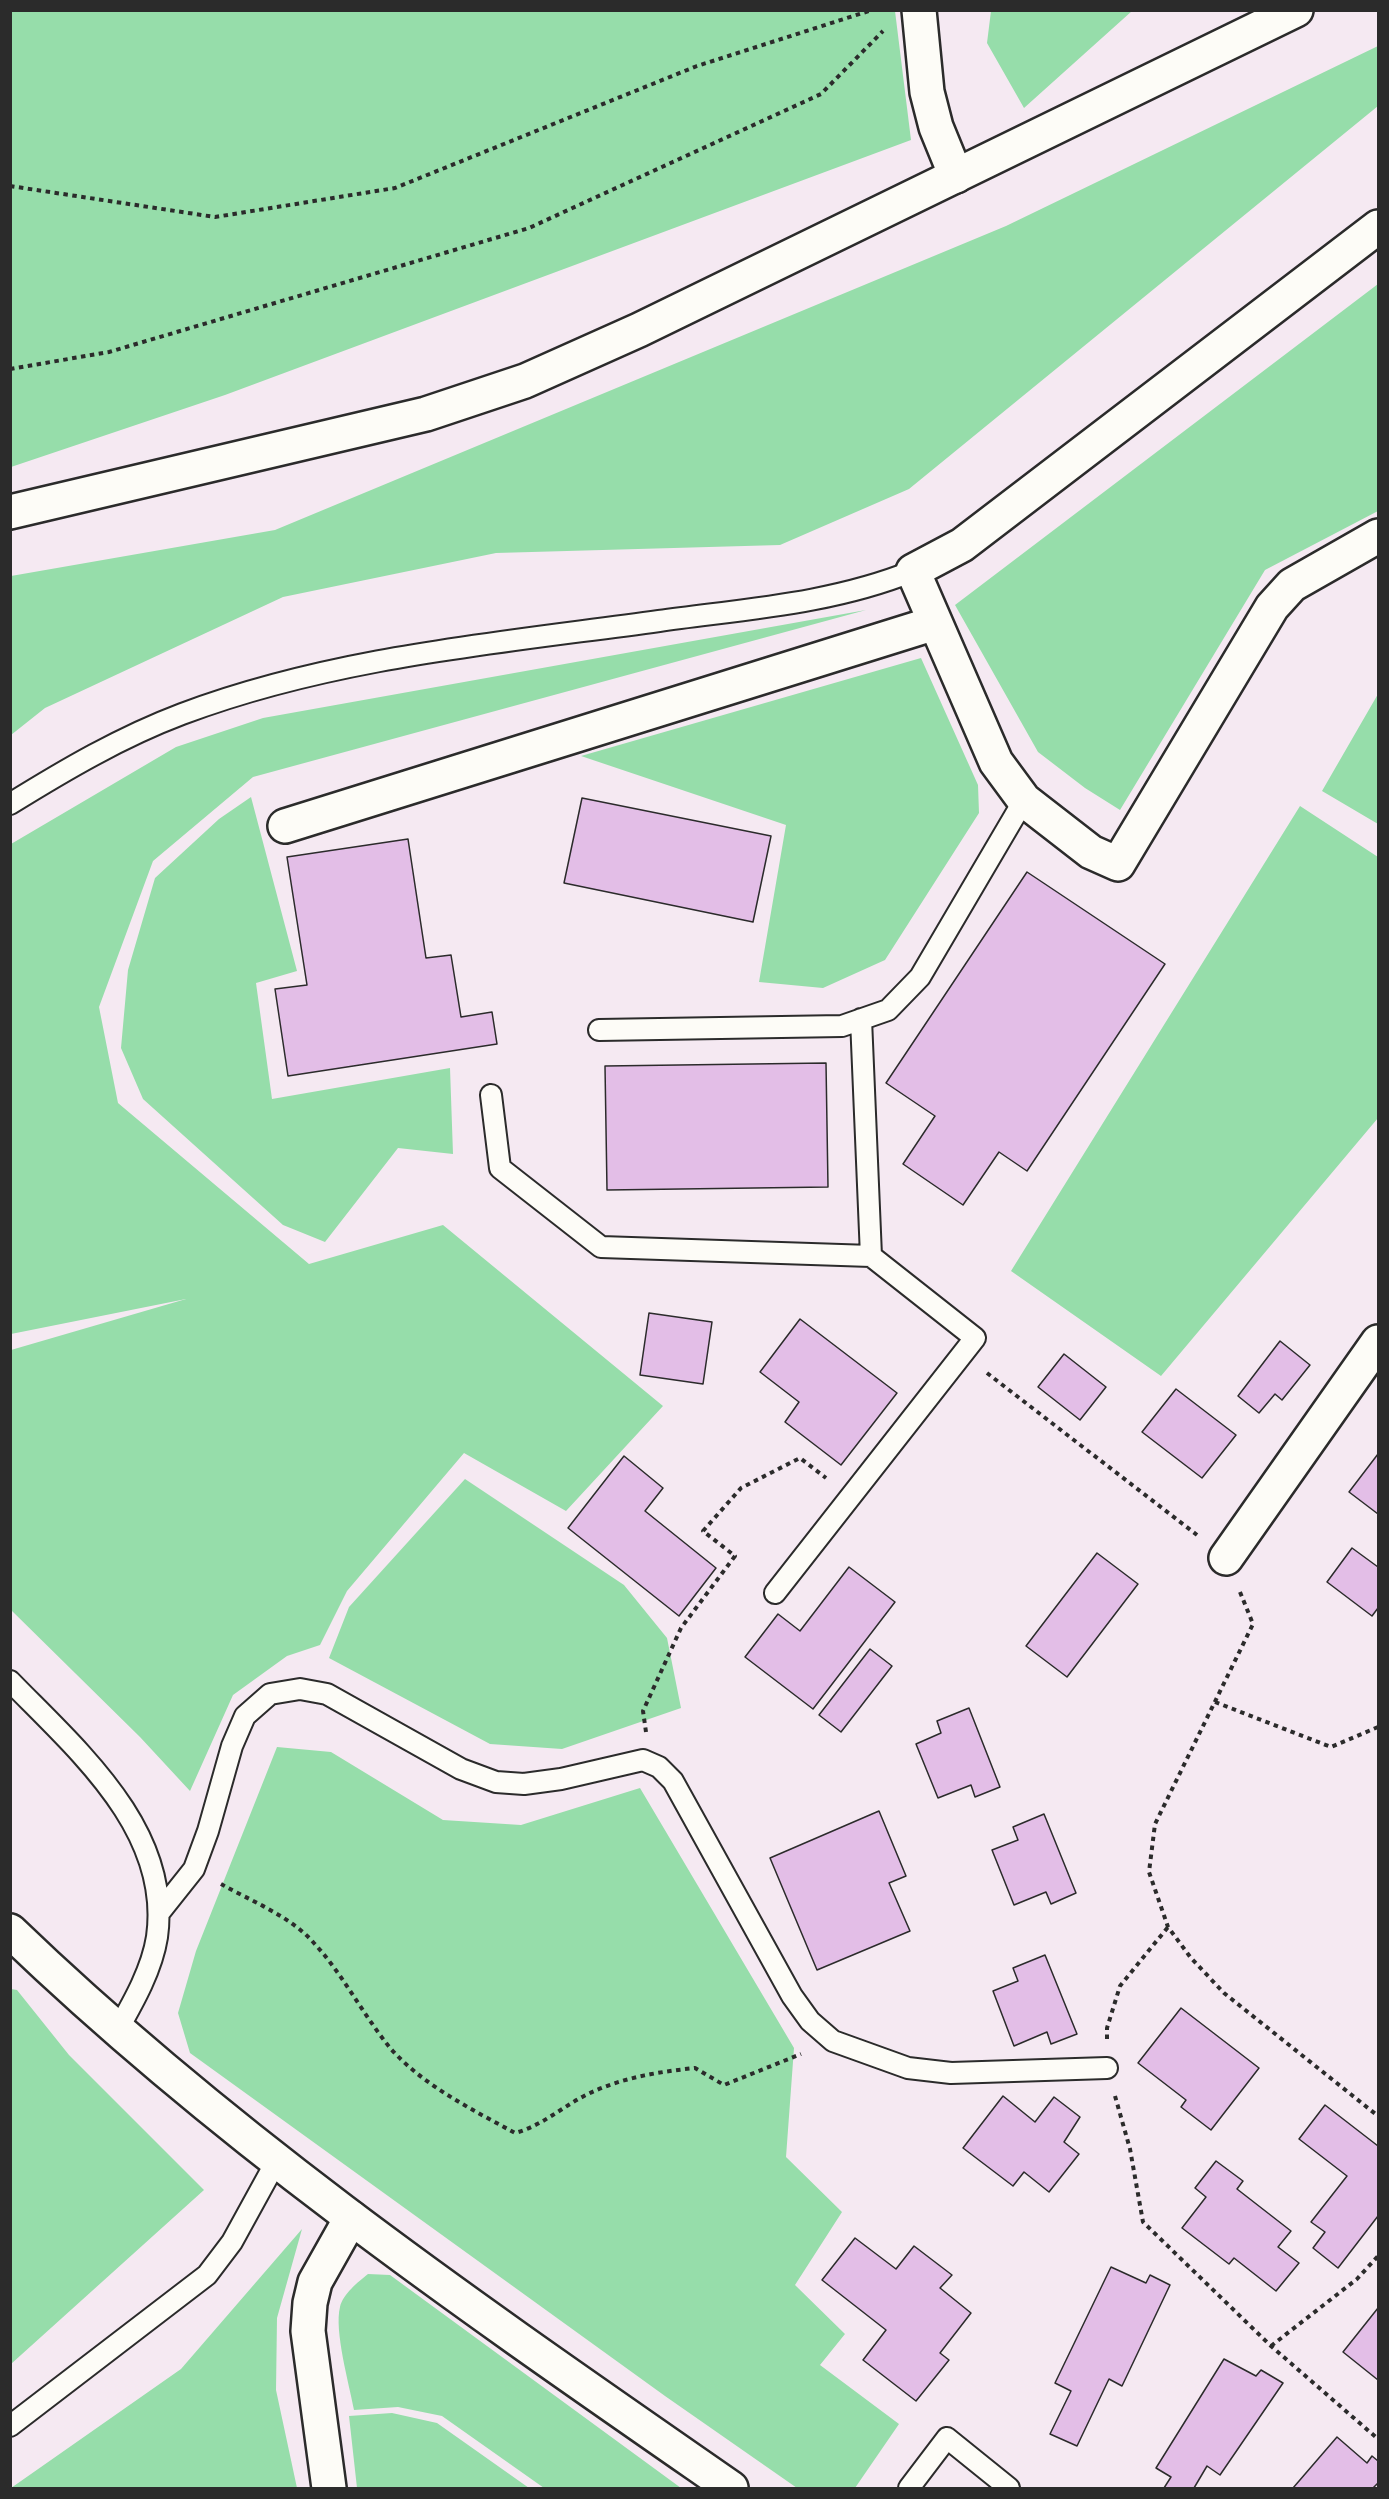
<!DOCTYPE html>
<style>
body{margin:0}
#map{position:relative;width:1389px;height:2499px;overflow:hidden;background:#f5e9f2;font-family:Mynerve,sans-serif}
canvas{display:block}
.frame{position:absolute;inset:0;border:12px solid #2b2b2b;pointer-events:none}
</style>
<div id="map">
<canvas width="1389" height="2499"></canvas>
<div class="frame"></div>
</div>
<script>
const ctx = document.querySelector('canvas').getContext('2d');
ctx.lineJoin = 'round';
function fillPath(path, color) { ctx.fillStyle = color; ctx.fill(path, 'evenodd'); }
function trace(path, color, width, dash) { ctx.strokeStyle = color; ctx.lineWidth = width; ctx.lineCap = dash ? 'butt' : 'round'; ctx.setLineDash(dash || []); ctx.stroke(path); }
const green = new Path2D(`
 M10,11h885l16,129 -686,255 -214,72z
 M991,11l141,-1v1l-108,97 -37,-65z
 M1378,46v60l-469,383 -129,56 -284,8 -213,44 -238,111 -34,27v-159l264,-46 731,-304z
 M1378,284v227l-113,59 -145,240 -35,-22 -47,-36 -83,-147z
 M866,610l-613,167 -100,84 -54,146 19,96 191,161 134,-39 220,181 -97,105 -102,-58 -117,138 -27,54 -33,11 -54,39 -43,96 -50,-54 -129,-127v-260l175,-51 -175,35v-490l165,-97 87,-29z
 M921,658l57,127 1,28 -94,147 -62,28 -64,-6 27,-157 -205,-69z
 M1378,694v130l-56,-33z
 M251,797l46,174 -41,12 16,116 178,-31 3,86 -55,-6 -73,94 -42,-17 -140,-126 -22,-51 7,-78 27,-92 64,-59z
 M1300,806l78,51v261l-217,258 -150,-105z
 M465,1479l159,106 43,53 14,70 -119,41 -72,-5 -161,-86 20,-51z
 M277,1747l54,5 112,68 78,5 119,-37 154,260 -8,109 56,55 -47,73 50,49 -25,31 79,59 -44,64h-58l-132,-92 -475,-343 -12,-40 18,-62z
 M11,1989l6,1 52,65 135,135 -193,174z
 M302,2229l-25,89 -1,72 21,98h-286l170,-119z
 M368,2274l22,1 291,213h-137l-102,-72 -44,-9 -44,3c-5,-27 -20,-79 -14,-103 3,-13 18,-25 28,-33z
 M392,2413l45,10 92,65h-172l-8,-72z`);
const building = new Path2D(`
 M582,798l189,38 -18,86 -189,-39z
 M408,839l18,119 25,-3 10,62 31,-5 5,32 -209,32 -13,-87 32,-4 -20,-128z
 M1027,872l138,92 -138,207 -28,-19 -36,53 -60,-41 32,-48 -49,-33z
 M826,1063l2,124 -221,3 -2,-124z
 M649,1313l63,9 -9,62 -63,-9z
 M800,1319l97,74 -56,72 -56,-43 14,-20 -39,-30z
 M1280,1341l30,24 -28,35 -7,-6 -16,19 -21,-17z
 M1064,1354l42,33 -26,33 -42,-33z
 M1176,1389l60,46 -34,43 -60,-46z
 M1378,1454v60l-29,-22z
 M624,1456l39,32 -18,23 71,57 -37,48 -111,-88z
 M1352,1548l26,19v41l-6,8 -45,-34z
 M1097,1553l41,31 -71,93 -41,-31z
 M849,1567l46,35 -82,107 -68,-52 33,-43 22,17z
 M870,1649l22,17 -51,66 -22,-17z
 M969,1708l31,79 -25,10 -4,-12 -33,13 -22,-54 25,-11 -4,-12z
 M879,1811l27,65 -17,7 21,48 -93,39 -47,-112z
 M1044,1814l32,79 -25,11 -5,-12 -32,13 -22,-55 26,-10 -5,-13z
 M1045,1955l32,79 -26,10 -4,-12 -33,14 -21,-55 25,-10 -5,-13z
 M1181,2008l78,60 -48,62 -30,-23 5,-7 -48,-37z
 M1003,2096l32,26 19,-25 26,20 -16,25 15,12 -30,38 -25,-20 -11,14 -50,-38z
 M1325,2105l53,41v70l-40,52 -25,-20 12,-16 -14,-10 36,-46 -48,-37z
 M1216,2161l27,20 -6,8 54,42 -13,16 21,16 -23,28 -42,-33 -5,6 -47,-36 24,-31 -11,-9z
 M855,2238l41,31 18,-23 38,29 -12,13 31,25 -31,40 9,7 -33,41 -53,-41 23,-30 -64,-50z
 M1111,2267l35,16 4,-8 20,10 -48,101 -13,-7 -32,67 -27,-12 21,-43 -16,-8z
 M1378,2308v72l-35,-28z
 M1224,2359l32,17 5,-6 22,13 -63,92 -13,-9 -13,22h-30l7,-11 -15,-9z
 M1337,2437l30,26 5,-7 6,5v22l-5,5h-80z`);
const path = new Path2D(`
 M10,186l205,31 180,-29 302,-122 175,-56
 M10,369l99,-17 420,-124 292,-134 62,-63
 M987,1373l210,162
 M1240,1592l13,32 -98,200 -6,48 19,55 23,31 33,35 154,123
 M1215,1702l116,45 47,-20
 M646,1732l-3,-21 38,-83 54,-72 -32,-25 38,-43 59,-30 26,20
 M221,1884c30,17 69,32 92,58 30,32 50,73 78,107 33,37 82,61 124,84 26,-7 46,-25 69,-37 35,-18 73,-24 111,-28l29,17 77,-31
 M1107,2039v-11l13,-42 48,-59
 M1115,2096l15,53 13,73 128,124 107,93
 M1271,2346l86,-67 21,-23`);
const service = new Path2D(`
 M10,804c55,-34 111,-67 172,-90 151,-57 317,-71 477,-93 86,-12 172,-17 254,-50
 M599,1030l243,-4 46,-16 32,-33 104,-177
 M491,1095l9,73 101,79 270,9
 M775,1593l200,-255 -104,-82 -10,-237
 M10,1681c67,69 162,149 147,256 -5,32 -23,64 -39,92
 M159,1913l35,-44 14,-38 24,-85 13,-30 25,-22 30,-5 27,5 134,75 35,13 28,2 37,-5 82,-19 16,7 14,14 119,215 18,25 23,20 75,27 43,5 156,-5
 M10,2426l197,-151 25,-33 45,-82
 M909,2488l38,-50 62,50`);
const minor = new Path2D(`
 M919,10l8,82 9,35 20,49
 M1378,227l-416,318 -49,26 83,191 28,38 67,52 27,12 154,-257 20,-22 86,-49
 M285,826l650,-203
 M1226,1558l152,-216
 M329,2488l-21,-157 2,-28 5,-21 36,-64`);
const tertiary = new Path2D(`
 M10,1931c220,212 472,384 721,557`);
const secondary = new Path2D(`
 M10,512l416,-98 99,-33 114,-51 657,-320`);
fillPath(green, '#96ddaa');
fillPath(building, '#e3bee7');
trace(building, '#2b2b2b', 1.5);
trace(service, '#2b2b2b', 24);
trace(minor, '#2b2b2b', 38);
trace(tertiary, '#2b2b2b', 38);
trace(secondary, '#2b2b2b', 38);
trace(path, '#2b2b2b', 4, [4.5, 4.5]);
trace(service, '#fdfcf7', 20);
trace(minor, '#fdfcf7', 33);
trace(tertiary, '#fdfcf7', 33);
trace(secondary, '#fdfcf7', 33);
</script>
